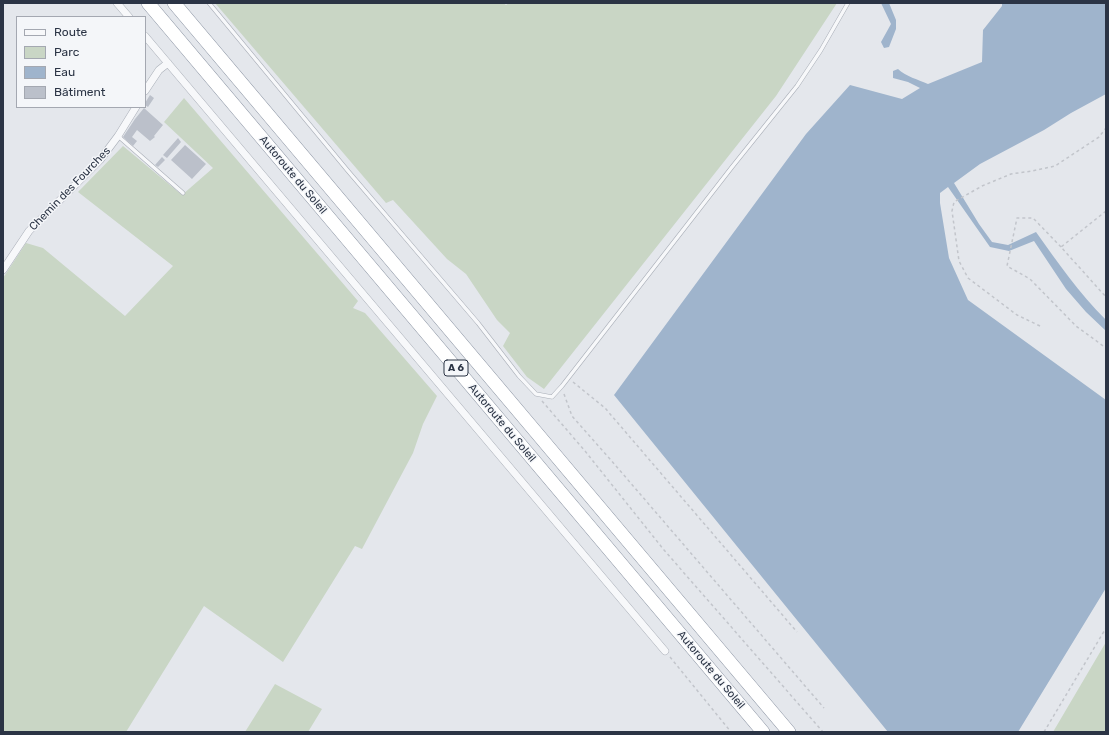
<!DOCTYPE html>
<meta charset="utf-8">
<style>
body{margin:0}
#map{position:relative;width:1109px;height:735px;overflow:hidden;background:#e4e7ec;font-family:Rubik,sans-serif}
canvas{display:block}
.frame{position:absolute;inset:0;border:4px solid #2b3445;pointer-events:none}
.legend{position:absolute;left:16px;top:16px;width:130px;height:92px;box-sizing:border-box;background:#f4f6f9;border:1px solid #a4a8b1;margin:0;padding:5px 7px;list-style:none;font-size:12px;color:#2b3445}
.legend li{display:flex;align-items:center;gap:8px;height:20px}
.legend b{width:20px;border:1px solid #a4a8b1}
</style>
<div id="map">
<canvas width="1109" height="735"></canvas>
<div class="frame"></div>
<ul class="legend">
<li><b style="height:5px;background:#f7f8fa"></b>Route</li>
<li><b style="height:11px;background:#c9d6c5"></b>Parc</li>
<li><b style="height:11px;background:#9fb4cc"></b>Eau</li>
<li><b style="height:11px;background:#bbc0ca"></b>Bâtiment</li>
</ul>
</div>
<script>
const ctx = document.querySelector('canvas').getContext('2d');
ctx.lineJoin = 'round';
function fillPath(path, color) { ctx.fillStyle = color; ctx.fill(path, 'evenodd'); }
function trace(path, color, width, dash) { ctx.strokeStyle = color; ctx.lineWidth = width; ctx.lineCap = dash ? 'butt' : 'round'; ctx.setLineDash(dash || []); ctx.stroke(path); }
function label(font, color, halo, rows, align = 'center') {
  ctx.font = font + ' Rubik,sans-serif'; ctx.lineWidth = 3; ctx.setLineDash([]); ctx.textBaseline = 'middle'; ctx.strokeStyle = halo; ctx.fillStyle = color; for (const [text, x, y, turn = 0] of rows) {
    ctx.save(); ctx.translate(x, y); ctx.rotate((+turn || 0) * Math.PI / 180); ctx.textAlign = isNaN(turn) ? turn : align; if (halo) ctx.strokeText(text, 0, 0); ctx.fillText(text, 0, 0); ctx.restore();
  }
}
const green = new Path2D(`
 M215,3h288l3,2 3,-2h328l-61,93 -232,293 -17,-12 -24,-31 7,-13 -13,-13 -31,-46 -19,-15 -54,-59 -7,3z
 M184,98l174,203 -5,7 12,5 72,83 -14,28 -10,29 -51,96 -7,-3 -72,116 -79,-56 -78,126h-123v-454l23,-35 17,5 82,68 48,-50 -95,-74 45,-46 59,49 31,-27 -49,-46z
 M1106,642v90h-53z
 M275,684l47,25 -14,23h-63z`);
const water = new Path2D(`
 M881,3h8l7,17v9l-7,18 -5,1 -3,-6 10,-18z
 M1002,3h104v91l-35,19 -27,17 -64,34 -26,19 25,41 13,18 16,3 28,-13c22,31 43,61 70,88v11l-20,-19 -20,-23 -32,-48 -25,10 -19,-4 -42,-60 -8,6v10l9,55 19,42 138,100v188l-88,144h-130l-274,-337 192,-261 44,-49 52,14 18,-11 -12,-6 -15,-4v-7l5,-2c7,7 21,11 30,15l54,-22 1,-32 19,-24z`);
const building = new Path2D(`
 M150,95l4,3 -6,9 -3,-2v-2z
 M144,108l19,17 -9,11 1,1 -5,4 -13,-11 -5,7 5,4 -4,5 -10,-9 12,-18z
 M178,138l3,4 -14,16 -4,-3z
 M185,145l21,19 -14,15 -21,-19z
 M162,157l3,3 -7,7 -3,-2z`);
const path = new Path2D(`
 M1106,211l-45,36 45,50
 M1061,247l-28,-29h-16l-10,48 23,13 46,47 30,22
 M1040,326l-23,-11 -49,-37 -9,-17 -7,-50 2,-9 28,-16 29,-12 21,-3 23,-5 44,-29 7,-9
 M573,382l32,26 192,224
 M564,394l8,22 38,43 214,249
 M542,401l43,50 79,99 159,182
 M670,657l61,75
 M1044,732l62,-104`);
const lane = new Path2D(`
 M209,3l139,168 130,152 41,53 17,18 16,3 10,-11 170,-219 65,-81 24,-36 27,-47
 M118,136l65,57`);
const street = new Path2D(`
 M117,3l12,14
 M145,36l520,615
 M145,91l14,-21 9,-7
 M3,270l26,-39 71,-71 18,-24 18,-29`);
const highway = new Path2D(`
 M148,3l615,729
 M174,3l615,729`);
const shields = [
 [456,368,24]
];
const shieldNames = [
 ["A 6",456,368]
];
const streetNames = [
 ["Autoroute du Soleil",293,175,50],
 ["Chemin des Fourches",70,189,-46],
 ["Autoroute du Soleil",502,423,50],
 ["Autoroute du Soleil",711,670,50]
];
fillPath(green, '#c9d6c5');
fillPath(water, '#9fb4cc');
fillPath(building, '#bbc0ca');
trace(lane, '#a9aeb7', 4.5);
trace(street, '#a9aeb7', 8);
trace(highway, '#8b94a3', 14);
trace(path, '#c2c5cb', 1.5, [3, 3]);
trace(lane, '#f7f8fa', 3.5);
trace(street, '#f7f8fa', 7);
trace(highway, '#fff', 13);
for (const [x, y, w] of shields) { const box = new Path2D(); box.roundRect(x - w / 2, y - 8, w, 16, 3); ctx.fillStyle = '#f4f6f9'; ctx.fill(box); trace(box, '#2b3445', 1); }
label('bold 10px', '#2b3445', null, shieldNames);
label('11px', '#2b3445', '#f4f6f9', streetNames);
</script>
